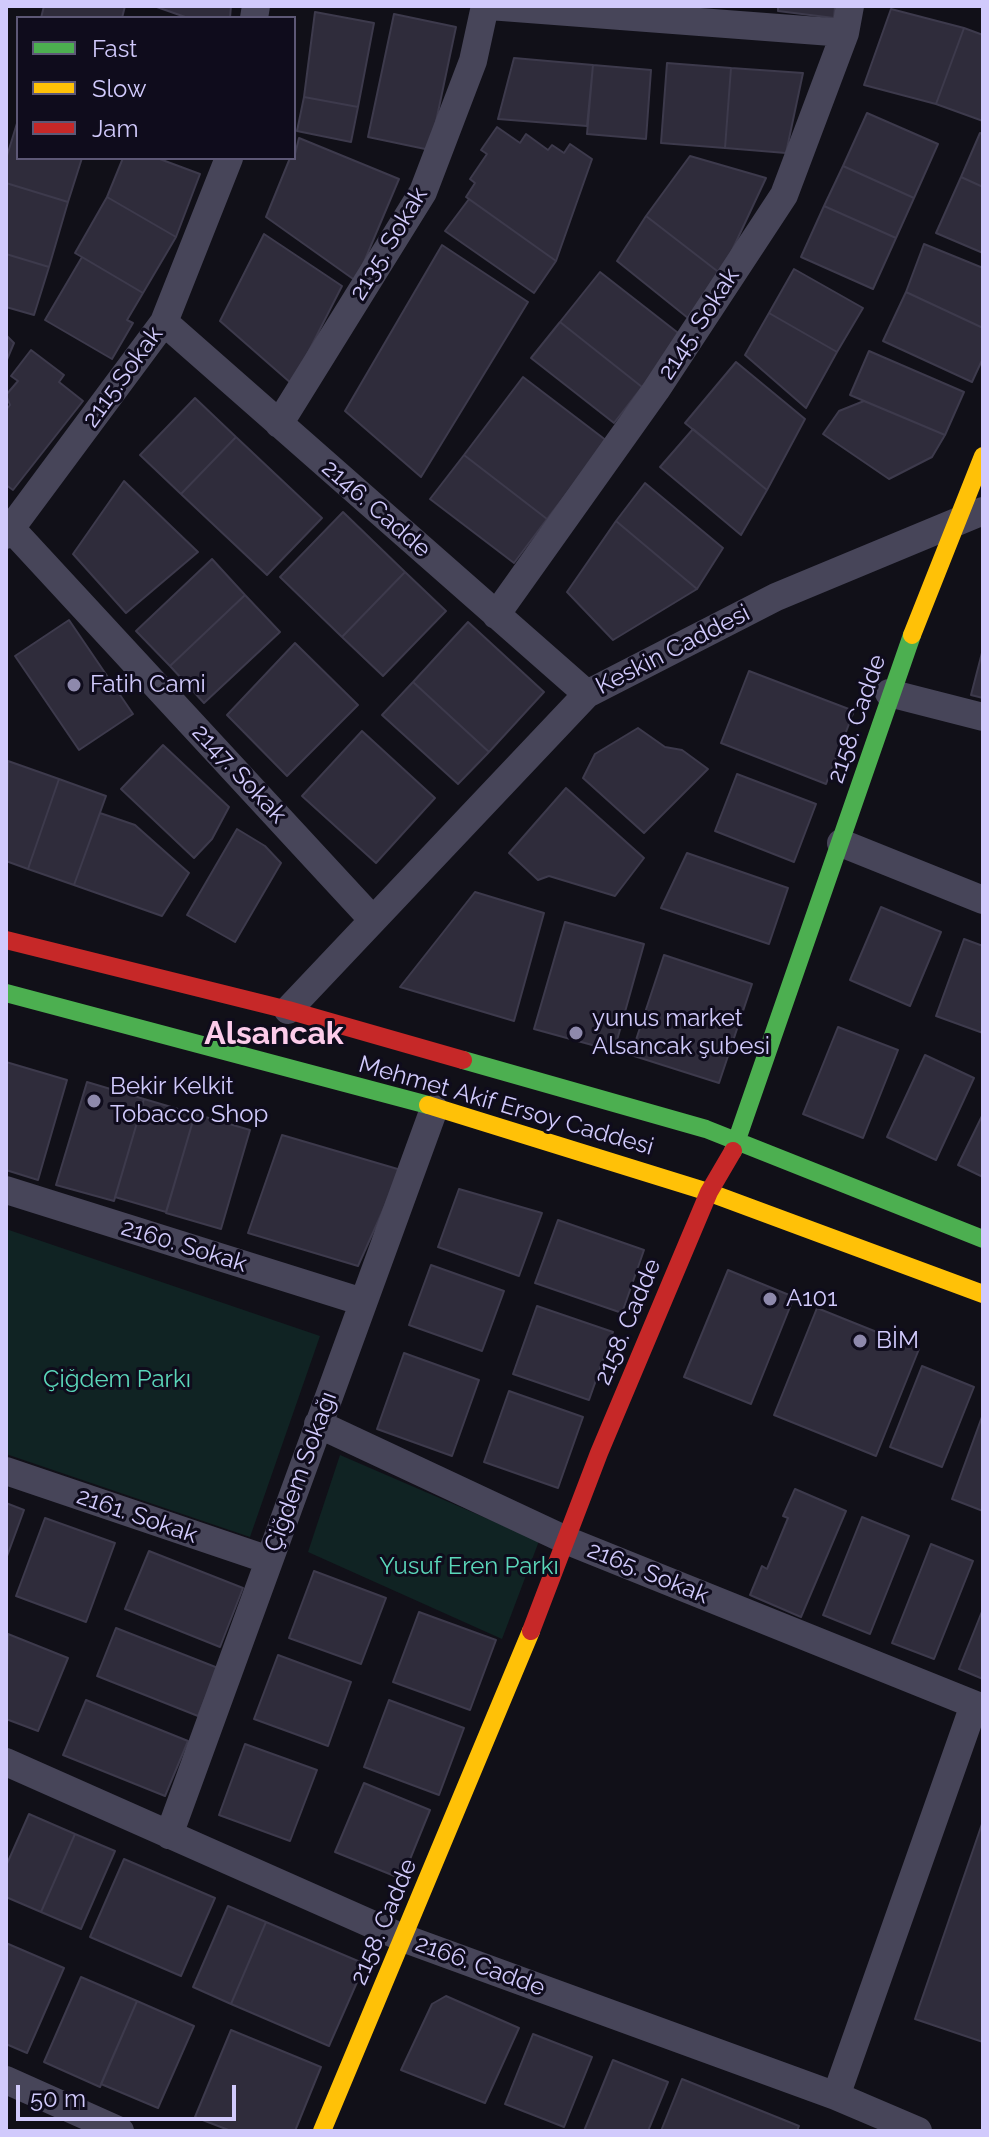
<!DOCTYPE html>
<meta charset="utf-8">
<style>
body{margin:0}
#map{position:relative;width:989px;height:2137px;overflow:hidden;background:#111018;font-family:Raleway,sans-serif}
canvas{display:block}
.frame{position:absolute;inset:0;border:8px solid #d1cafc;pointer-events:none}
.legend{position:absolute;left:16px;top:16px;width:280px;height:144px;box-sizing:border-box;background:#0f0c1c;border:2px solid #5d5876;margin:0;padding:10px 14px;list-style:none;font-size:24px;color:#d1cafc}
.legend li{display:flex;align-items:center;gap:16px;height:40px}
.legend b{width:40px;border:2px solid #5d5876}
.scale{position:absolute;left:16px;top:2085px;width:220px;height:36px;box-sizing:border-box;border:4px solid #d1cafc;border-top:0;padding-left:10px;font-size:24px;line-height:28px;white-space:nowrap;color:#d1cafc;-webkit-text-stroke:6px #0f0c1c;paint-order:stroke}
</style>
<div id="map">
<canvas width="989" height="2137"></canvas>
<div class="frame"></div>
<ul class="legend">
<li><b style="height:10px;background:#4caf50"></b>Fast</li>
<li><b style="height:10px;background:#ffc107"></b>Slow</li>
<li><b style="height:10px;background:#c62828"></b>Jam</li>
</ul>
<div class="scale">50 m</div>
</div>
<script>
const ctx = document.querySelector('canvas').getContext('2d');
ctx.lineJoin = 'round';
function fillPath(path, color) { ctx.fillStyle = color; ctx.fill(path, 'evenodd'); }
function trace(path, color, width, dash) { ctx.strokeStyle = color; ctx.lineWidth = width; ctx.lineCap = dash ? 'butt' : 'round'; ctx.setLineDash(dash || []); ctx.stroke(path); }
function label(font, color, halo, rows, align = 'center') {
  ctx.font = font + ' Raleway,sans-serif'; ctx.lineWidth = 6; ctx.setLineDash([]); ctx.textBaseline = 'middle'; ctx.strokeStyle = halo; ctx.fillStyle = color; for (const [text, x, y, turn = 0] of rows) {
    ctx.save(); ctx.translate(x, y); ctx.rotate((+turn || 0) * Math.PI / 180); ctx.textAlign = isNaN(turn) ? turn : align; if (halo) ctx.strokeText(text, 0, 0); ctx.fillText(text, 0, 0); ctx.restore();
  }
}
const green = new Path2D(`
 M6,1229l314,107 -70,201 -244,-83z
 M340,1455l199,86 -37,98 -194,-87z`);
const building = new Path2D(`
 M44,6h81l-3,12h-81z
 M154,6h77l-1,12h-42z
 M778,6h57l-1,12 -56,-7z
 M891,9l73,19 -28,76 -72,-19z
 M315,12l59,11 -16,84 -54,-10z
 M394,14l62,13 -26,123 -62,-13z
 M964,28l19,7v86l-47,-17z
 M514,58l79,7 -6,61 -89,-7z
 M667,63l64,5 -6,80 -64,-5z
 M593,65l58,5 -5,69 -59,-5z
 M731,68l72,5 -17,80 -61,-5z
 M304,97l54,10 -7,35 -54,-11z
 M867,113l71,31 -24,54 -71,-32z
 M18,120v38h64l-14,44 -62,-19v-24z
 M497,127l23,16 6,-9 22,16 4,-5 12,8 6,-9 22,15 -36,102 -90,-64 9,-14 -5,-4 17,-25 -6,-4z
 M980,133l3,1v53l-22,-10z
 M299,138l100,41 -43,102 -90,-64 24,-59h4z
 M690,156l76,22 -45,96 -75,-58z
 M123,158h34l43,16 -24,63 -69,-40z
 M843,166l71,32 -18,40 -72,-32z
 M961,177l22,10v66l-47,-20z
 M6,183l62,19 -19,65 -43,-13z
 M107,197l69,40 -33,56 -68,-40z
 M469,199l87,62 -22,32 -89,-62z
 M824,206l72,32 -23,51 -72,-32z
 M646,216l75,58 -33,44 -71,-57z
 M264,234l78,52 -50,98 -72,-63z
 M924,244l59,24v60l-77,-36z
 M442,245l86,57 -107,175 -76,-66z
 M6,254l43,13 -15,48 -28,-8z
 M82,257l61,36 -16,27 6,3 -21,36 -67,-39z
 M794,269l69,39 -26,44 -68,-39z
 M600,272l82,64 -40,51 -82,-65z
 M906,292l77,36v30l-11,24 -89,-41z
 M769,313l68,39 -31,56 -61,-53z
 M560,322l82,65 -28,36 -83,-65z
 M6,335l8,8 -8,19z
 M31,350l33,25 -5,7 24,19 -70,89 -7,-5v-75l4,-5 -4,-10 12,-14 -7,-5z
 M869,351l95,41 -19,43 -95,-40z
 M736,362l69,57 -38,71 -82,-67z
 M523,377l84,64 -60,78 -83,-64z
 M195,398l41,39 -55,57 -41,-39z
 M864,401l81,34 -13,22 -43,22 -66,-45 16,-23z
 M693,429l74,61 -26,45 -81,-68z
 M236,437l86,81 -55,57 -86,-81z
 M464,455l83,64 -33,44 -84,-64z
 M124,481l74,71 -72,61 -53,-59z
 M645,483l78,65 -26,41 -81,-68z
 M343,512l62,60 -63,65 -62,-60z
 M616,521l81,68 -84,51 -46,-48z
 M212,559l33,36 -75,71 -34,-35z
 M405,572l41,39 -63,65 -41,-39z
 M245,595l35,37 -76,71 -34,-37z
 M69,620l64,94 -54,36 -64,-94z
 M468,622l76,70 -55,60 -76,-70z
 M295,643l63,62 -71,71 -60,-61z
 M983,649v49l-12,-3z
 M749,671l105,40 -28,73 -105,-41z
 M413,682l76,70 -31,32 -76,-69z
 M638,728l27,19 17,3 26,19 -64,64 -61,-55 12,-24z
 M362,731l73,67 -59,65 -74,-67z
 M163,745l66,62 -17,32 -18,19 -73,-69z
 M8,761l51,18 -31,90 -22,-8z
 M737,774l79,30 -22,58 -79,-31z
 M59,779l47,17 -32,89 -46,-16z
 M566,788l78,70 -29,38 -66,-20 -11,4 -29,-27z
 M100,813l35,12 54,48 -27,43 -88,-31z
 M237,829l28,17 16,17 -46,79 -48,-27z
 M687,853l101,35 -19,56 -108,-36z
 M475,892l69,21 -30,108 -114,-34z
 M881,907l60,25 -31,74 -60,-26z
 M565,922l79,22 -30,107 -80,-22z
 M964,939l19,7v87l-47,-17z
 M664,955l88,29 -33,99 -88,-28z
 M838,1027l60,23 -35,88 -60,-24z
 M925,1055l49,23 -38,82 -49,-23z
 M6,1062l61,18 -29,100 -32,-10z
 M87,1082l57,17 -30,102 -58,-16z
 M144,1099l51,15 -29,98 -51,-15z
 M195,1114l55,16 -29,99 -55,-16z
 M983,1114v63l-25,-12z
 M282,1135l119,35 -43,96 -110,-33z
 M459,1189l83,24 -23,63 -81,-29z
 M558,1220l86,30 -22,63 -87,-30z
 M431,1265l73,26 -22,60 -73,-26z
 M728,1270l66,27 -43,107 -67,-27z
 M537,1306l76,26 -24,68 -76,-26z
 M817,1308l102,41 -43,107 -102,-41z
 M404,1353l75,27 -27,76 -75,-27z
 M922,1366l52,21 -32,80 -52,-20z
 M509,1391l74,26 -25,71 -74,-26z
 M983,1414v97l-31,-12z
 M795,1489l51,22 -45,106 -51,-22 12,-29 5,3 21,-51 -5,-2z
 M6,1503l18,7 -18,49z
 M862,1517l47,19 -39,98 -47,-19z
 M45,1518l70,25 -29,79 -70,-26z
 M931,1544l42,17 -39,98 -42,-16z
 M149,1551l94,37 -23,59 -95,-38z
 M314,1571l72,27 -25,66 -72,-26z
 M983,1609v70l-24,-10z
 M419,1612l77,28 -26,70 -77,-28z
 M116,1628l102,40 -20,48 -101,-40z
 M8,1634l60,24 -30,73 -32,-12z
 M278,1655l73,27 -23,64 -74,-27z
 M86,1700l102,41 -23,55 -102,-41z
 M389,1700l75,28 -25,67 -75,-28z
 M245,1744l72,26 -27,71 -71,-26z
 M364,1783l66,27 -28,69 -67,-27z
 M29,1814l46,20 -34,78 -35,-15v-31z
 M983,1821v221l-68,-23z
 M75,1834l40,17 -34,78 -40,-17z
 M124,1859l91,39 -34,78 -91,-39z
 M228,1906l38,16 -35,82 -38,-17z
 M266,1922l99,42 -36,82 -98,-42z
 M6,1943l58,25 -37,85 -21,-9z
 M81,1977l56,24 -37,86 -56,-25z
 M446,1996l73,32 -34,75 -84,-33 31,-66z
 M137,2001l57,25 -36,82 -57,-24z
 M231,2030l90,37 -26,64h-64l-36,-14z
 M533,2034l59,23 -28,70 -59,-23z
 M613,2060l55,22 -20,49h-64z
 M682,2079l117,47 -2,5h-136z`);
const street = new Path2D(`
 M489,6l356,27
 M254,18l2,-12
 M164,322l423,372
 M279,424l144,-232 50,-131 12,-55
 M6,523l367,397
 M6,535l158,-213 65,-164
 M496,615l160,-225 128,-195 61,-162 5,-27
 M889,693l94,24
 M841,843l142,57
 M288,1010l299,-316 189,-97 207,-86
 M6,1190l357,112
 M318,1424l250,117 415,167
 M6,1471l263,89
 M6,1762l397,176 433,158 82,35
 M169,1835l265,-726
 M6,2080l114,51
 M836,2096l138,-391`);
const fast = new Path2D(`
 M6,993l422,112
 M463,1060l243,69 277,110
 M733,1151l179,-516`);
const slow = new Path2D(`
 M912,635l71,-179
 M428,1105l277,86 278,103
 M322,2131l209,-500`);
const jam = new Path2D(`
 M6,940l282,70 175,50
 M531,1631l68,-178 110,-261 24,-41`);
const markers = [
 [74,685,8,"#8e89ac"],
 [576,1033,8,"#8e89ac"],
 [94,1101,8,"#8e89ac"],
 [770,1299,8,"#8e89ac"],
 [860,1341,8,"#8e89ac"]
];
const streetNames = [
 ["2135. Sokak",389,244,-59],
 ["2145. Sokak",699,324,-57],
 ["2115.Sokak",123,377,-54],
 ["2146. Cadde",376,509,41],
 ["Keskin Caddesi",673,650,-27],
 ["2158. Cadde",857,719,-71],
 ["2147. Sokak",239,774,47],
 ["Mehmet Akif Ersoy Caddesi",506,1106,16],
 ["2160. Sokak",184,1246,17],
 ["2158. Cadde",628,1322,-67],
 ["Çiğdem Sokağı",301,1472,-70],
 ["2161. Sokak",137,1516,19],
 ["2165. Sokak",648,1573,22],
 ["2158. Cadde",384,1922,-67],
 ["2166. Cadde",480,1966,20]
];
const poiNames = [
 ["Fatih Cami",90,685],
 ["yunus market",592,1019],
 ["Alsancak şubesi",592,1047],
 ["Bekir Kelkit",110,1087],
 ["Tobacco Shop",110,1115],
 ["A101",786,1299],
 ["BİM",876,1341]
];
const parkNames = [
 ["Çiğdem Parkı",117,1380],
 ["Yusuf Eren Parkı",469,1567]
];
const districtNames = [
 ["Alsancak",274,1034]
];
fillPath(green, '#102323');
fillPath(building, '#2f2c3b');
trace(building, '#3d3a4c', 2);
trace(street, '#474559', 28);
trace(fast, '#4caf50', 18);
trace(slow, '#ffc107', 18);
trace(jam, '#c62828', 18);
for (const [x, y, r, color] of markers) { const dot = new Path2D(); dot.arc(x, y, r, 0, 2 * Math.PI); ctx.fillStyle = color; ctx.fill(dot); trace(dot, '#0f0c1c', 3); }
label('24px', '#d1cafc', '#0f0c1c', streetNames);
label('24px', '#d1cafc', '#0f0c1c', poiNames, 'left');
label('24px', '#5bd7ba', '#0f0c1c', parkNames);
label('bold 32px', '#fcccea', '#0f0c1c', districtNames);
</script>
